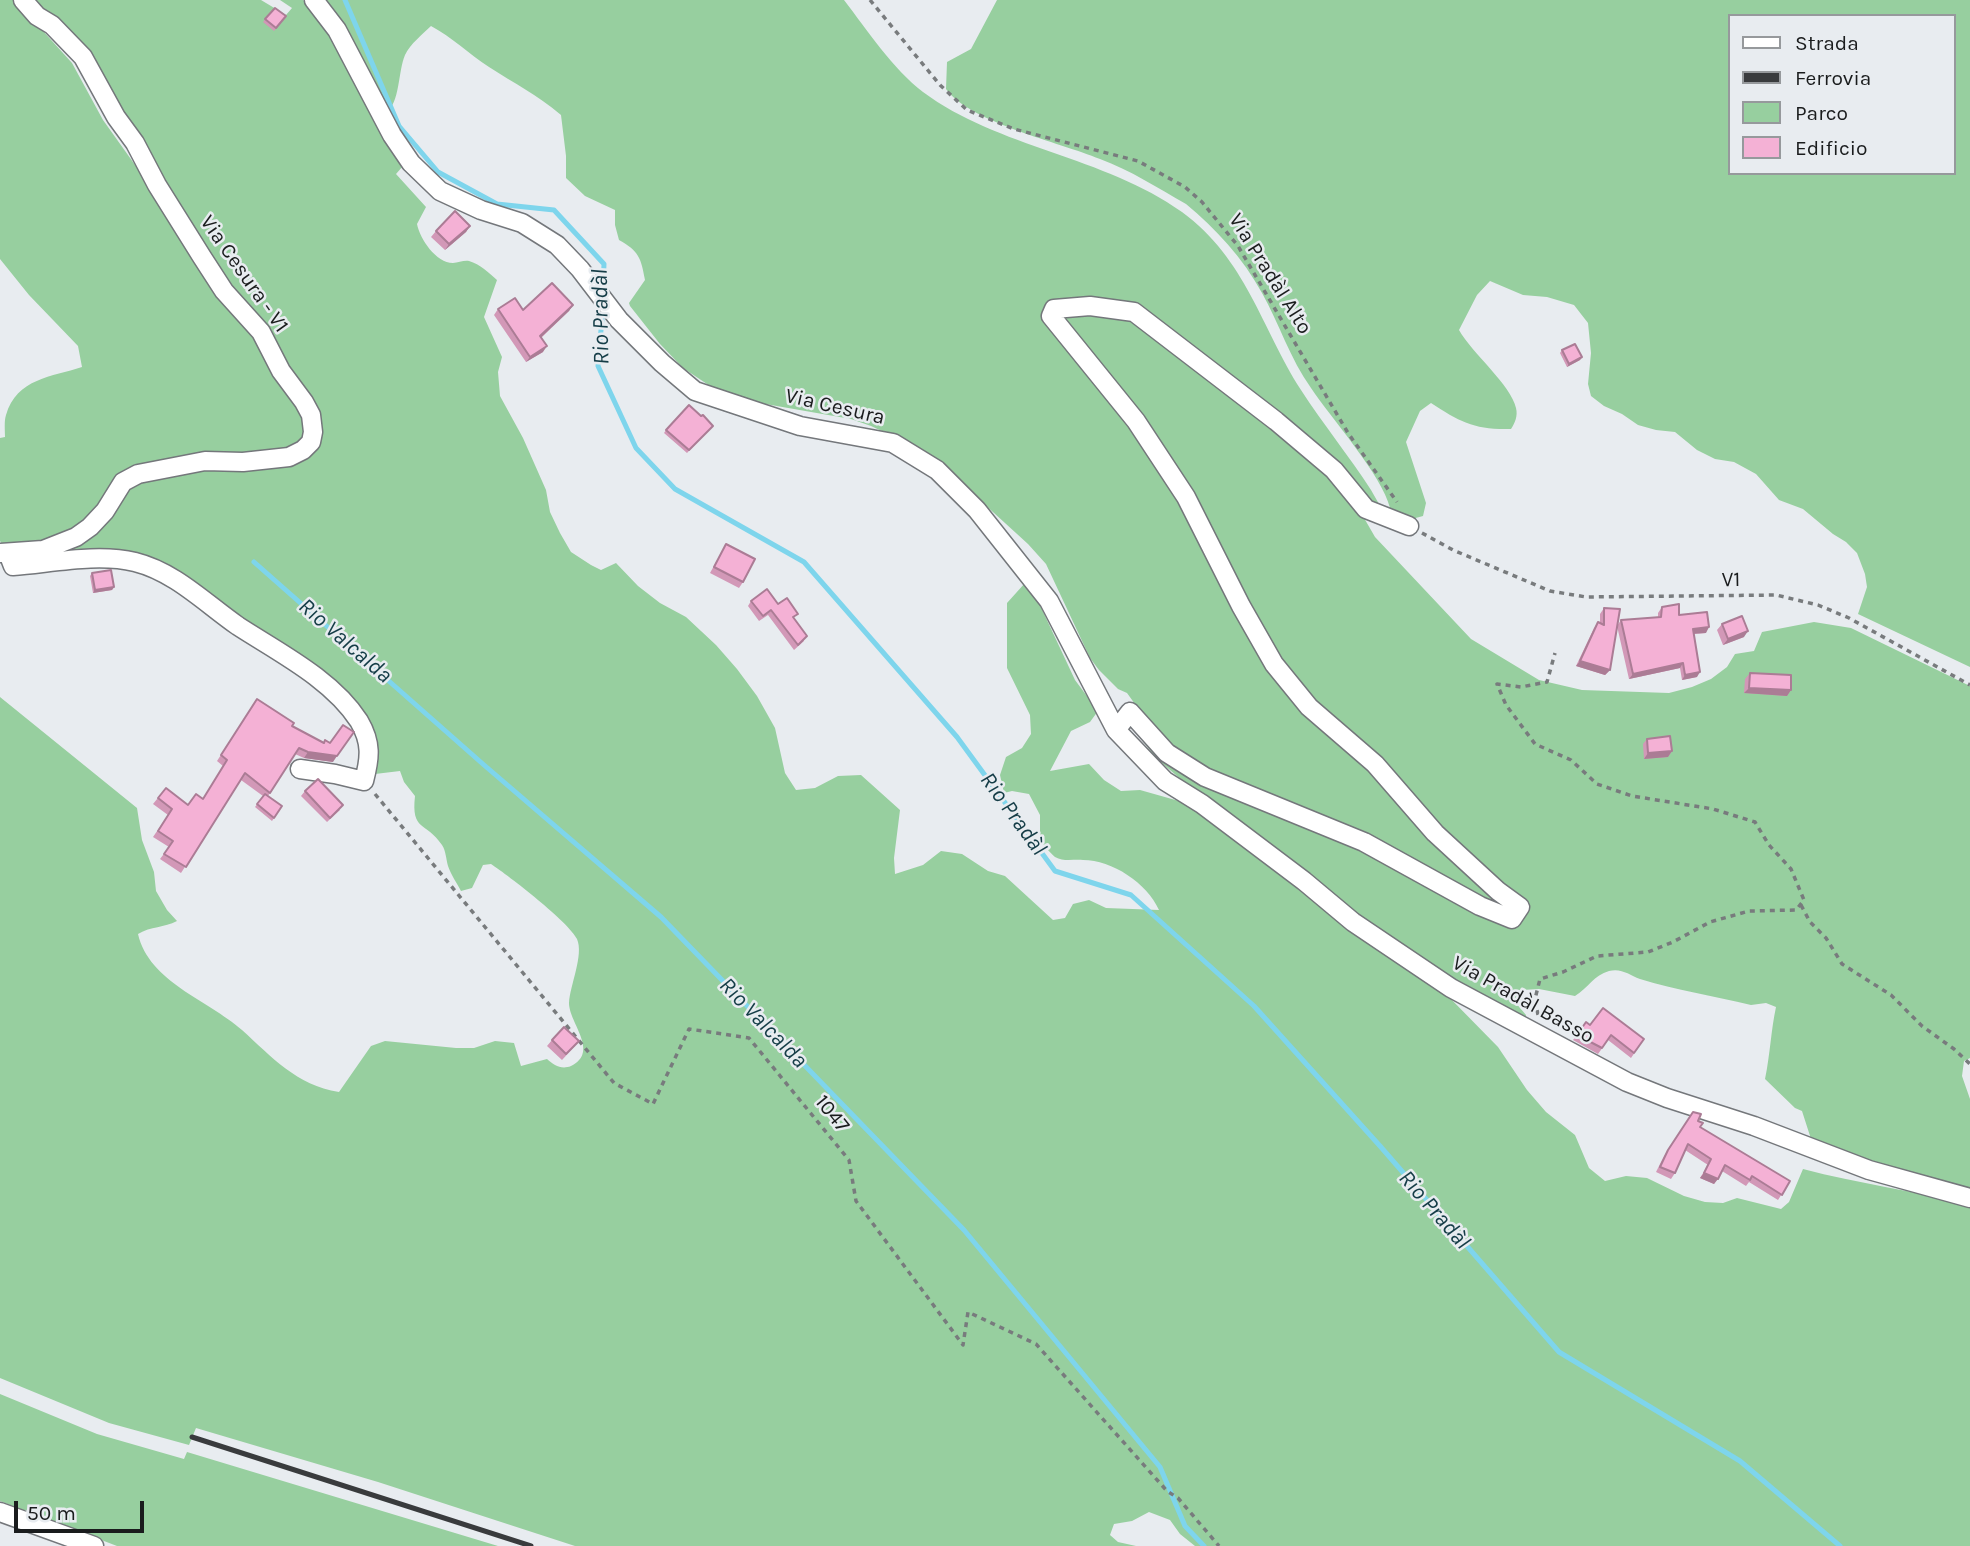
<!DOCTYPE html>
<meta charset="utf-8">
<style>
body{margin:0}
#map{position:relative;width:1970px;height:1546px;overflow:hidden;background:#e8ecf0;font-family:Karla,sans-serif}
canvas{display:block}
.legend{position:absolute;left:1728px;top:14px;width:228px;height:161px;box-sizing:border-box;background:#e8ecf0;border:2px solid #96999c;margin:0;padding:9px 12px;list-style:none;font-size:21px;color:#1a1c1d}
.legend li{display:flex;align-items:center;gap:14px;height:35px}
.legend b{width:35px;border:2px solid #96999c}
.scale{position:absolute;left:14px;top:1501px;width:130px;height:32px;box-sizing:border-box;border:4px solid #1a1c1d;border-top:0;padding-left:9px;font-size:21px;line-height:24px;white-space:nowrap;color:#1a1c1d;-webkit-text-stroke:5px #e8ecf0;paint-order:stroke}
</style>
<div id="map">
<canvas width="1970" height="1546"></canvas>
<ul class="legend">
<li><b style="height:9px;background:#fff"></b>Strada</li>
<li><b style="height:9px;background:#393b3d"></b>Ferrovia</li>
<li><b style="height:19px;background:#97cf9f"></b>Parco</li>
<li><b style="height:19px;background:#f4b1d5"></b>Edificio</li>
</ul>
<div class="scale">50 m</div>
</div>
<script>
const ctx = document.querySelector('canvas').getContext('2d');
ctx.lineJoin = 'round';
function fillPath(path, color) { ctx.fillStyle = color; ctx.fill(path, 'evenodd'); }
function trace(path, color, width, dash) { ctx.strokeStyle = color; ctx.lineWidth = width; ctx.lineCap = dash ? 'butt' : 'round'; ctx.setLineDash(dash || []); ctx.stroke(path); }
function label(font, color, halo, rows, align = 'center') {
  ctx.font = font + ' Karla,sans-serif'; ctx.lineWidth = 5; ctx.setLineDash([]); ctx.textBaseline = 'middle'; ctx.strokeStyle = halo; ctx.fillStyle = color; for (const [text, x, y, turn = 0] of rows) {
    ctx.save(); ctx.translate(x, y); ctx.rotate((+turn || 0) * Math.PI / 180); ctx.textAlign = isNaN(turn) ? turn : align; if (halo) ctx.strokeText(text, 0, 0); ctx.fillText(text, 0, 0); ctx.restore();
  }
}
const green = new Path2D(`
 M0,0h15l57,63 31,57 154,216 44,69 4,27 -7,12 -12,6 -147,18 -52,56 -33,18 -50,5 -4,-6v-103l5,-1c0,-7 -1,-16 1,-22 11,-37 46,-38 76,-48l-4,-21 -49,-51 -29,-36z
 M31,0h230l25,15 6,-7 -12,-8h23c46,42 65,115 100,166l-7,8 30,33 -9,17c3,15 19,39 36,39 5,0 11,-3 16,-2 11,3 20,12 28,19l-13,37 18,40 -4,15 2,24 23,42 23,52 4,22 10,21 11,19 20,13 10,5 15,-7 22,23 22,17 26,14 30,28 21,24 20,27 18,32 10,45 11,17 19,-2 23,-12 23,-1 39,35 -6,48 1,16 28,-9 18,-14 21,3 26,17 17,5 48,44 12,-2 8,-14 16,-4 17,8 53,2c-12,-27 -47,-50 -76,-50 -10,-1 -19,2 -28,-3 -5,-4 -11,-12 -15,-17v-25l-11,-21 -17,-3 -8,2 -4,-18 6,-18 16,-9 9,-14 -1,-19 -23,-47v-65l18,-20 6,3 44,94 23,31 -8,11 -19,9 -21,40 39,-7 15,16 17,11 19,-1 46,13 260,191 52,53 29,43 19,22 29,23 14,33 16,13 21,-5 21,2 37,18 21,6 18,1 14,-5 44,11 8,-7 14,-33c55,15 112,21 167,37v340h-775l-15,-12 -10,-14 -21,-8 -17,9 -18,3 -4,11 8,7 18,4h-561l-197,-64 -182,-54 -7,17 -80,-22 -109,-45v-681l137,111 5,32 12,32 2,19 11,19 10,11c-13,7 -26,5 -39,13 11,48 70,66 104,96 30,27 54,55 97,62l32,-46 14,-5 71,7h18l21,-7 19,2 7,23 26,-7c7,6 14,11 24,7 29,-14 -2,-43 -2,-63 1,-18 15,-48 8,-64 -8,-17 -68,-63 -86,-75l-8,1 -11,23 -11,3c-4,-8 -10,-16 -13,-25 -2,-7 -2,-15 -6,-21 -16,-24 -31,-13 -27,-49l-11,-14 -4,-11 -25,3 -18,-42 -36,-43 -167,-122 -96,-13 22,-10 48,-57 14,-8 64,-11 56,1 34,-5 15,-8 8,-11 3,-12 -159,-251 -21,-45 -28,-39z
 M322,0h522c23,30 49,69 79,92 75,56 181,64 259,120 64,47 79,115 119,178 22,34 48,66 70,100l8,14v4l-188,-164 -31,-23 -108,-16 108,158 79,150 102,129 169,168 -303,-138 -49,-36 -31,-43 -9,-4 -19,-19 -9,-12 -44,-94 -18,-20 -57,-52 -72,-53 -28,-13 -20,-7 -97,-17 -44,-16 -27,-18 -23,-24 -30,-38 -1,-3 16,-23c-4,-22 -6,-29 -26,-40l-4,-15v-15l-30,-14 -19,-18v-22l-5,-41c-25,-21 -46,-31 -72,-48 -20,-13 -37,-30 -58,-41 -8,8 -21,18 -26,29 -7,16 -5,49 -19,57z
 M997,0h973v667l-112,-53 9,-27 -2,-13 -8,-21 -11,-11 -13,-8 -30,-25 -24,-9 -23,-26 -22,-12 -19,-3 -18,-9 -22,-18 -19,-2 -18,-5 -16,-11 -18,-8 -13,-10 -3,-12 3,-31 -3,-30 -14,-18 -27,-8 -24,-2 -33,-14 -13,14 -18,35c13,23 52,55 57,78 2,8 -1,15 -5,21 -36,1 -51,-7 -80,-26l-11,8 -14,31 20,61 -3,13 -11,3 -22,-11c-8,-33 -59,-90 -79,-120 -21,-29 -32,-65 -49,-95 -19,-35 -46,-64 -76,-89 -28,-16 -56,-34 -86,-45 -41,-17 -129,-36 -154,-70l1,-27 24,-13zM1730,16h224v157h-224z
 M1067,312l63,8 24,12 177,143 29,36 15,26 96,102 68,41 43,10 87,3 23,-6 19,-8 16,-12 8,-13 19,-3 8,-19 52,-10 37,6 119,58v372l-6,3 -2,15 8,23v93l-148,-45 -11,-8 -9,-28 -7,-3 -30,-29c5,-24 6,-49 11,-72l-10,-4 -15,2c-37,-9 -75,-15 -111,-26 -11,-4 -18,-11 -31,-8 -15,4 -21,17 -34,25l-36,-7 -17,1 -7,12 11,13v9l-72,-41 -96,-66 -155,-119 -46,-39 -27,-34 143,86 246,109 -24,-41 -52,-48 -120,-121 -36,-39 -145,-255 -15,-21 -42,-45 -26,-35z
 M0,1394l97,40 87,25 3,-7 311,94h-381l-117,-45z`);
const stream = new Path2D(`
 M345,0l54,126 39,46 59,32 57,6 50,54 -1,25
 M603,306l-5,60 38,82 39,41 129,73 153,175 98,134 76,24 123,111 126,140 179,206 181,109 100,85
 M254,562l230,203 177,152 303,313 196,237 25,59 19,20`);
const path = new Path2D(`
 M870,0l70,85 27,25 47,19 124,32 47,26 17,15 36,44 110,187 49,69
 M1422,533l31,17 97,41 36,6 190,-2 42,10 31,13 121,67
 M375,794l239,289 39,21 36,-75 60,9 100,122 7,41 107,144 5,-33 68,32 131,147 11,7 41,48
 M1801,905l9,17 16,16 16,26 49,31 31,31 32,23 16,15
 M1538,1015l-3,-16 5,-20 23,-7 34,-16 51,-4 25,-10 37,-20 39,-11 47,-1 8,-10 -13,-31 -22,-24 -14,-23 -42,-13 -81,-13 -35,-12 -26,-24 -36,-16 -29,-39 -9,-21 24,3 26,-5 8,-29`);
const minor = new Path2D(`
 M314,0l23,30 55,105 19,28 29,28 41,19 41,13 35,22 23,24 39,51 43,43 33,28 105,35 93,17 44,27 40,40 72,91 67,129 49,51 37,23 102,77 49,41 98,66 176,94 40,16 87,28 115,44 101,28
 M0,553l43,-3 33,-13 14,-10 15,-16 18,-29 15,-8 67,-13 38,1 46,-5 14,-7 8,-8 2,-10 -2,-17 -7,-13 -23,-31 -20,-39 -37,-41 -22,-34 -45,-72 -22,-42 -19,-26 -33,-60 -31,-32 -15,-9 -14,-16
 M8,553l5,13c39,-3 84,-13 122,-4 40,10 70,41 103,64 40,26 94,53 121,95 13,22 11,37 5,60l-29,-7 -35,-5
 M1116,730l14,-18 37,41 38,24 159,65 116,64 32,13 8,-12 -22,-16 -63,-58 -60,-69 -66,-57 -35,-43 -33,-58 -55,-109 -50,-76 -85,-105 3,-7 36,-3 44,6 142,109 58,49 32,39 43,17
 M0,1512l94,34`);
const rail = new Path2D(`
 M192,1437l339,109`);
const wall = new Path2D(`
 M275,8l11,8 -12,15 -11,-9z
 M470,226l-4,6 -21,18 -14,-13 5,-6z
 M573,305l-4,6 -28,27 2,14 -17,10 -32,-47 4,-6 25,1z
 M1562,350l20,7 -2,3 -13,7 -7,-14z
 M713,426l-26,27 -23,-20 2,-3z
 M726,544l17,38 -4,6 -29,-15z
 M92,573l22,14 -2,3 -19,3 -3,-17z
 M751,601l27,3 16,15 10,22 -10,9 -26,-35 -9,6 -11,-15z
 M1662,607l17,8 27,18 -12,1 3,43 -15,3 -2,-12 -51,11 -12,-53 4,-6 37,-3v-4z
 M1604,608l6,62 -5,5 -29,-9 18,-38 4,-6 2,1v-9z
 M1722,624l22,13 -21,8 -6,-15z
 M1750,673l41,17 -4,6 -43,-3 1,-14z
 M257,699l35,27 41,36 -29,-4 -9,-4 -27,42 14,10 -10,15 -17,-14 8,-11 -22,-16 -60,93 -21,-14 9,-12 -16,-10 15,-22 -15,-11 13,-16 22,17 15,-6 20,-33 -6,-5z
 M1647,739l25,12 -4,6 -24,2 -1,-15z
 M305,791l35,19 -13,12 -26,-26z
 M1586,1022l4,3 54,14 -13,19 -23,-18 -10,14 -25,-14z
 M552,1040l23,6 -13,14 -15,-14z
 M1693,1112l5,9 2,6 90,54 -12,19 -29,-18 -3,4 -24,-15 -8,13 -14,-6 8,-13 -23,-15 -10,23 -4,6 -15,-7 8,-16z`);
const shadedWall = new Path2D(`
 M470,226l-4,6 -21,18 4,-6z
 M573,305l-4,6 -33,31 4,-6z
 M547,346l-4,6 -17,10 4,-5z
 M1582,357l-2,3 -13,7 2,-3z
 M114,587l-2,3 -19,3 2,-3z
 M1709,627l-3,6 -17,1 4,-5z
 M1748,631l-4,6 -21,8 5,-6z
 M1580,661l30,9 -5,5 -29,-9z
 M1683,663l-3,5 -51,11 4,-5z
 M1700,672l-3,5 -15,3 3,-5z
 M1749,688l42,2 -4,6 -43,-3z
 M1672,751l-4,6 -24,2 4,-6z
 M308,752l29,4 -4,6 -29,-4z
 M1704,1173l14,6 -4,5 -14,-6z`);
const building = new Path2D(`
 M275,8l11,8 -10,12 -11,-9z
 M455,211l15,15 -21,18 -13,-13z
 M552,283l21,22 -33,31 7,10 -17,11 -32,-48 17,-11 8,12z
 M1575,344l7,13 -13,7 -7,-14z
 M689,405l12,11 2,-1 10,11 -24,24 -23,-20z
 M726,544l29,15 -12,23 -29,-15z
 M111,570l3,17 -19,3 -3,-17z
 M767,589l11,15 9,-6 11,16 -5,3 14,19 -9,9 -27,-35 -8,6 -12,-15z
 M1679,604v11l28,-3 2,15 -16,2 7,43 -15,3 -2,-12 -50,11 -12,-54 40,-3 1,-10z
 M1604,608l16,1 -10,61 -30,-9 18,-39 6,3z
 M1742,616l6,15 -20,8 -6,-15z
 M1750,673l41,2v15l-42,-2z
 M257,699l37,24 -2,3 32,17 1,-3 5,3 13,-18 11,7 -17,24 -29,-4 -9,-4 -29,45 -25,-20 -59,94 -22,-13 9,-13 -15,-10 14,-22 -14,-11 8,-10 22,17 8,-11 7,5 24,-39 -6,-5z
 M1670,736l2,15 -24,2 -1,-14z
 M318,779l25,26 -13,13 -25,-27z
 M265,794l17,12 -8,12 -17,-14z
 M1603,1008l41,31 -10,14 -23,-18 -9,13 -25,-13 9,-13 4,3z
 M564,1027l15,14 -13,13 -14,-14z
 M1693,1112l8,2 -3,7 5,2 -3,4 90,54 -8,14 -30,-19 -2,4 -25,-15 -7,14 -14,-6 7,-14 -23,-15 -13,29 -15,-6 8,-17z`);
const streetNames = [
 ["Via Cesura - V1",244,274,55],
 ["Via Pradàl Alto",1270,274,58],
 ["Via Cesura",835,407,13],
 ["V1",1731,580,-1],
 ["Via Pradàl Basso",1523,1000,29],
 ["1047",832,1114,51]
];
const waterNames = [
 ["Rio Pradàl",601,317,-91],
 ["Rio Valcalda",345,641,41],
 ["Rio Pradàl",1013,814,54],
 ["Rio Valcalda",763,1023,46],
 ["Rio Pradàl",1434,1210,49]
];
fillPath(green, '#97cf9f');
trace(stream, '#7ed5ec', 5);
trace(minor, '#74777b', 21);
trace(path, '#787b7d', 3.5, [5, 5]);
trace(minor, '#fff', 18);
trace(rail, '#393b3d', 5);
fillPath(wall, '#d298b7');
fillPath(shadedWall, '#ab7c95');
fillPath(building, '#f4b1d5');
trace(building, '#ab7c95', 2);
label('21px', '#1a1c1d', '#e8ecf0', streetNames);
label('italic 23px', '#153d47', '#e8ecf0', waterNames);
</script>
